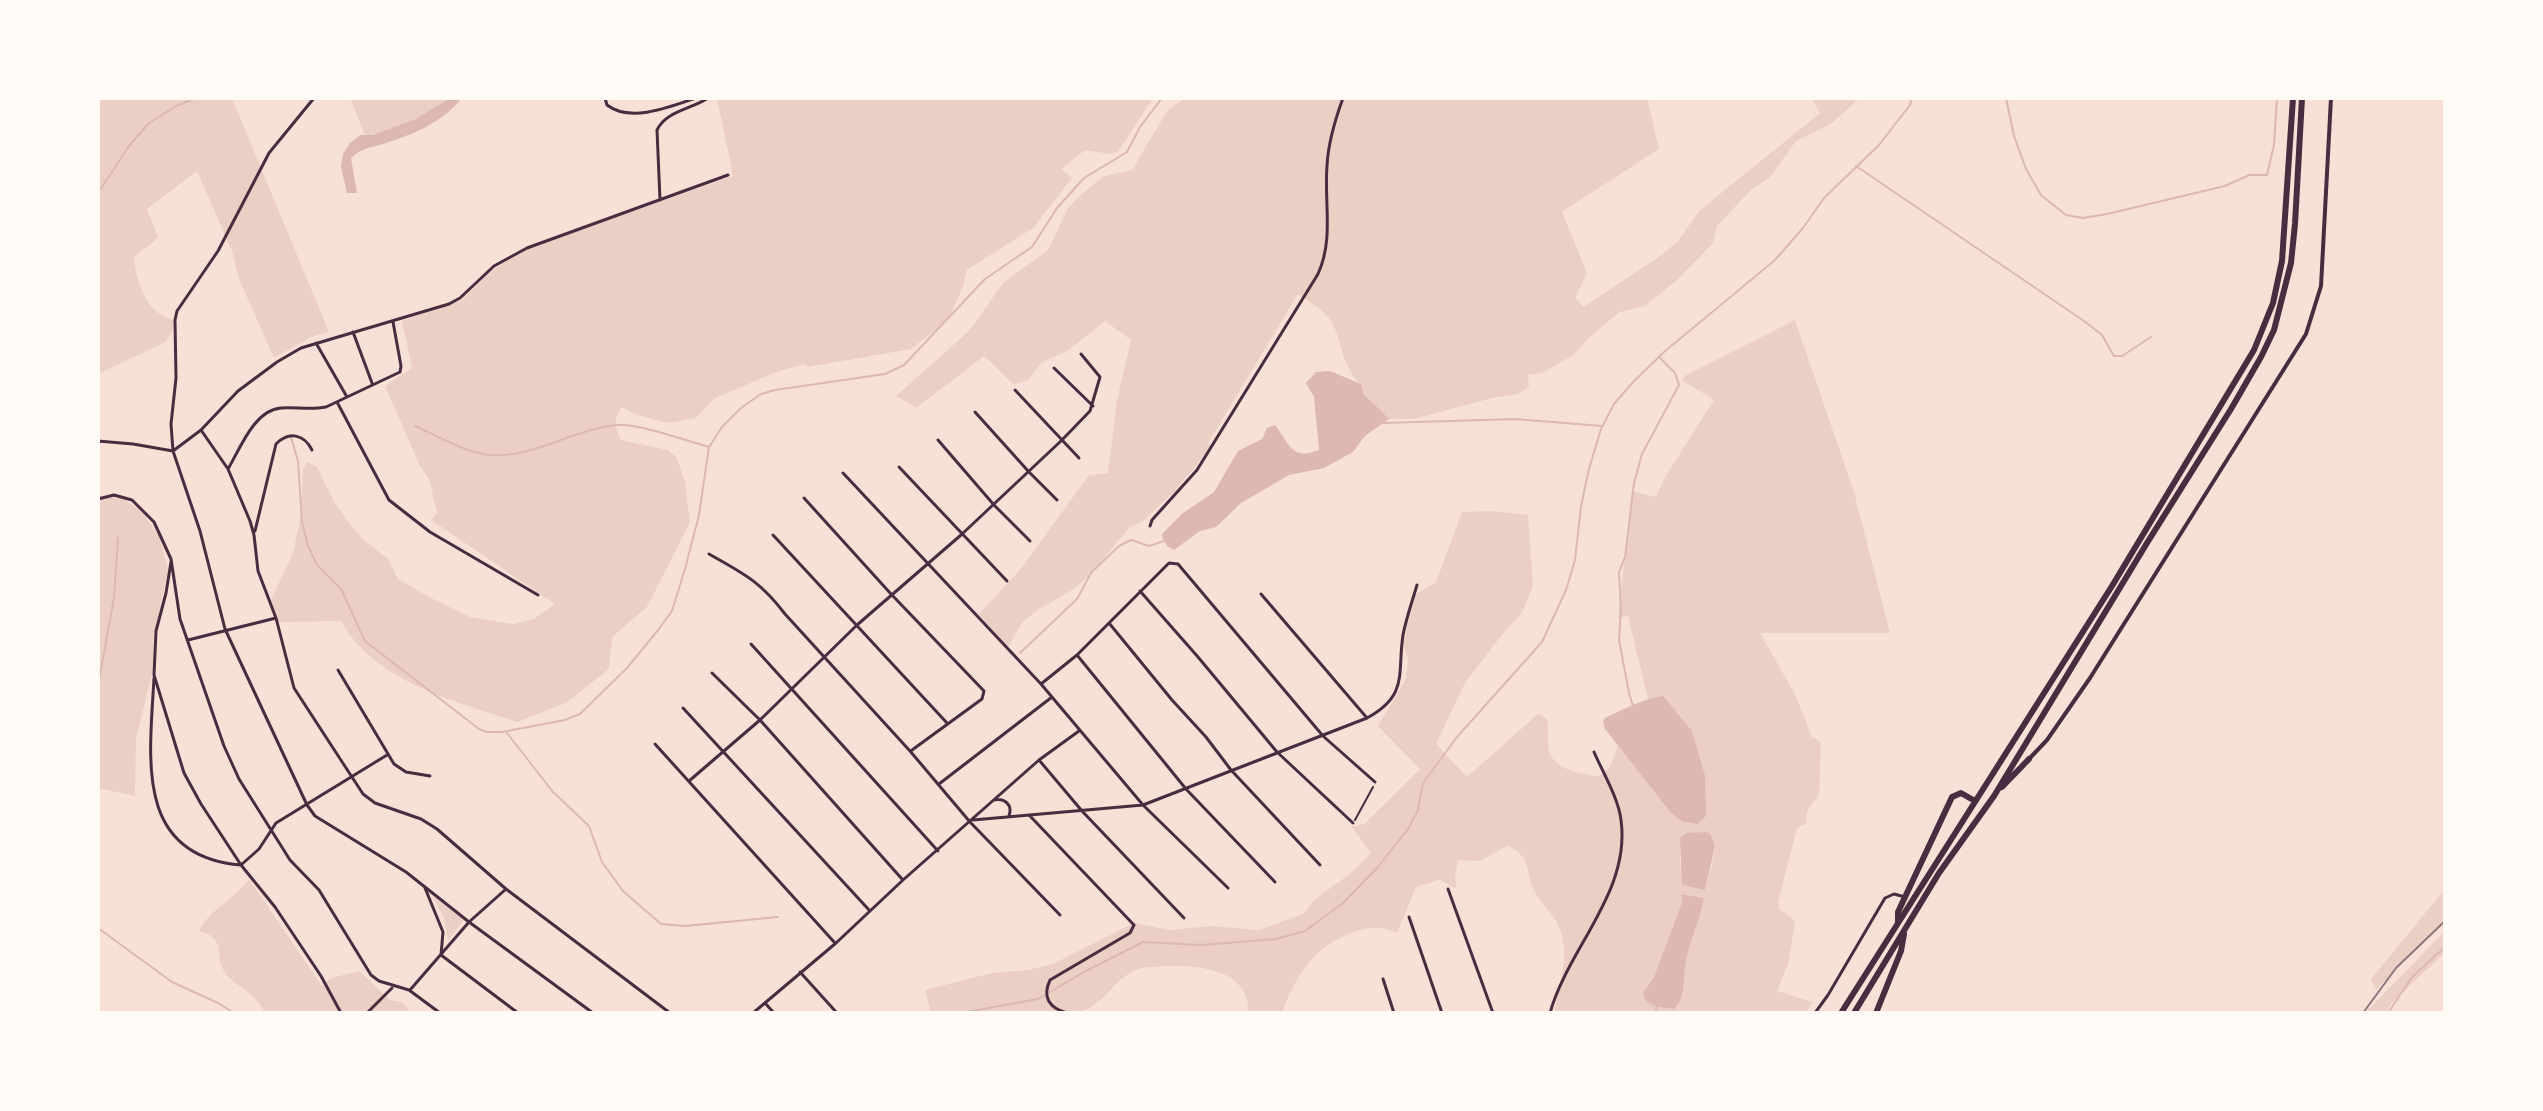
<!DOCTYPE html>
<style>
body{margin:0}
#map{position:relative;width:2543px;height:1111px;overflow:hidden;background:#f7e1d7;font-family:Bitter,serif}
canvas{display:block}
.frame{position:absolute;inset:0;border:100px solid #fffaf5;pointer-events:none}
</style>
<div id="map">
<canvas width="2543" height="1111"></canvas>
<div class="frame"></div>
</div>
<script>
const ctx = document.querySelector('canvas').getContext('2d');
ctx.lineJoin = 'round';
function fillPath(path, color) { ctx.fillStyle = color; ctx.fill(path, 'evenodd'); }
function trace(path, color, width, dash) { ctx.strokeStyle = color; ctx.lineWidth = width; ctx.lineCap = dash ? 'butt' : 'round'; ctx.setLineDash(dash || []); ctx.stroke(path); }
const green = new Path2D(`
 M98,98h134l97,234 -18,5 -37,21 -35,-79 -7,-28 -35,-80 -50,38 11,28c-7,9 -17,12 -24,21 1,17 9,43 23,54 5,4 12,7 18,9l-3,11 -6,10 -68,32z
 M350,98h100c-21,18 -56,36 -85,37z
 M717,98h436l-35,54 -8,2 -25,-4 -24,19 11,9 -39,50 -66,42 -5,19 -14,31 -37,29 -103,18 -4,-3 -30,9 -59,25 -19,20 -28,5 -31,-8 -15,-8c-9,12 -7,20 -1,33l47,10 9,8 8,25 5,39 -43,85 -35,30 -3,32 -43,34 -49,19c-61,-21 -142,-39 -176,-101l-62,1 -8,-22 22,-47 8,-39 2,-46 5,-6 9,5 18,36 17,24 12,13 24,19 10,20 31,18 41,20 43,7 21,-5 21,-15 -124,-84 6,-7 -8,-34 -9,-13 -35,-80 27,-18 -10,-47 59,-20 31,-31 38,-22 203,-72z
 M1185,98h462l12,51 -97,63 25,61 -12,25 8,9 73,-48 22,-18 21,-30 121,-98 -8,-15h48l-29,26 -35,17 -26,36 -20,14 -33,35 -4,17 -36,37 -32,26 -25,6 -27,22 -21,22 -30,17 -14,2 1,12 -11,7 -26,4 -78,21h-26c-16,-15 -36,-41 -44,-61 -5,-15 -6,-28 -16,-41 -8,-9 -20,-16 -30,-23l-90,149 3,4 -36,44 -32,30 -14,7 -40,48 -17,14 -36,21 -14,12 -14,24 -29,-33 41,-44 69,-95 19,-2 9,-73 14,-60 -26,-19 -36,29 -27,12 -13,17 -15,6 -30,-29 -68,52 -20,-12 73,-65 34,-48 45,-33 20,-42 15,-15 21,-17 28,-6 35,-59z
 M1795,320l59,172 36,141h-130l35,61 17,43 9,5 -2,53 -12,16 -1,13 -9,4 -19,75 1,6 13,9 3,5 -7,41 -11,27 36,11 -8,11h-251c5,-28 17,-59 5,-86 -5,-13 -18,-23 -25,-36 -10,-21 -1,-34 -27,-45l-27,15 -22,-1 -3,17 2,12 -18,-9 -23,7 -19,46c-6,-2 -12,-5 -18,-5 -9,-1 -17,1 -25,4 -39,13 -59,44 -72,81h-33c-1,-44 -47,-47 -81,-47 -10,1 -22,0 -31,4 -26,9 -31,36 -60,43h-146l-6,-23 67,-17 36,-3 25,-6 81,-41 36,7 41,-4 48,4 44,-16 11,-14 37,-27 20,-20 -19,-26 12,-3 56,-55 -42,-43 28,-47 2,-20 -5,-16 12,-48 21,-13 26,-70 30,-1 36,4 5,71 -11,27 -17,18 -40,52 -29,61 31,33 71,-63 9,5c2,11 0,22 2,32 5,19 35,24 50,25l11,-9 8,-22 53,68 12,9 10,2 13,-8 -1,-15 -41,-104 -16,2 -20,-83 -10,2 14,-127 24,6 9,-20 49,-77 -32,-20 4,-5zM1681,838l34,5 -1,14 -9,33 -22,-15 -3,-10zM1683,894l21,4 -19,64 -2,33 -14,13 -26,-15 11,-16 28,-75z
 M110,496l12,2 20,14 17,24 9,33 -15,71v30l-17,69 -1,57 -37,-8v-291z
 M249,879l73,107 9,-8 28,-7 31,29 12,2 7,8 -2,3h-142c-9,-21 -32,-27 -41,-42 -11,-18 4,-32 -25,-40 12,-23 35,-32 50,-52z
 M2445,889v30l-69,71 -5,-11z
 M432,896l32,24 -16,21 -4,-23z
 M2445,931v21l-54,52 -5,9h-21z`);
const water = new Path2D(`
 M450,98h12c-19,24 -48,36 -76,45 -14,5 -24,4 -35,15l6,35h-10l-6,-26 2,-13 7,-11 10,-8h13l43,-16z
 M1330,371l31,13 3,10 25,25 -24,17 -12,16 -29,16 -35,7 -48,28 -25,24 -16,4 -26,19 -7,-4 -5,-9 1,-4 20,-20 31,-21 24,-41 24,-12 5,-11 8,-3c15,19 16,36 44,25l-5,-53 -8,-14 10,-11z
 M1663,696l29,35 13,45 1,40 -9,8 -14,-2 -12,-9 -66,-84 -2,-8 2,-3c19,-9 37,-19 58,-22z
 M1706,832l4,1 5,13 -10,44 -23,-5 -2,-47 7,-5z
 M1682,894l22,4c-4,23 -16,45 -19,69 -2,14 1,31 -11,42 -12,-2 -29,-2 -31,-16l11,-16 28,-75z`);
const stream = new Path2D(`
 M2006,98l8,38 12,33 15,26 25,20 17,3 24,-4 118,-28 24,-11h18l7,-30 3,-47
 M1856,166l228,155 18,14 12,21h8l29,-19
 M98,193l31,-47 19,-22 28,-18 21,-8
 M1384,423l131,-4 87,7
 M415,426c23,10 49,26 74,29 45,4 87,-28 131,-30 20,-1 67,16 89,22
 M291,437l7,24 4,61 6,24 9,19 24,24 24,52 114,88 8,3h15l63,-12 15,-6 47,-46 31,-38 14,-19 13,-42 14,-54 10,-68 13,-20 19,-19 20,-14 14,-4 110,-16 19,-9 81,-86 47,-32 25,-39 27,-30 43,-26 13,-25 22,-29
 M1020,653l57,-54 14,-26 28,-27 12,-6 18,6 15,-5
 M98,686l16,-88 4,-60
 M1633,706l-4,-13 -10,-53 2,-29 -2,-39 6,-15 9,-74 8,-29 37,-69 -4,-12 -15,-15
 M507,733l46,59 36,34 13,36 21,29 38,33 24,2 93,-9
 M98,928l74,54 46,21 16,10
 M961,1013l77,-14 46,-27 59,-30 58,3 75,-6 29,-8 38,-28 35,-36 30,-38 10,-19 5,-27 34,-46 85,-95 24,-52 9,-30 6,-54 8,-37 12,-40 13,-25 19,-22 31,-30 111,-92 28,-32 21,-30 55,-53 31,-40 2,-7
 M1655,1013l3,-10
 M2388,1013l24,-36 33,-30`);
const path = new Path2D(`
 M1355,820l18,-33`);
const minor = new Path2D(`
 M314,98l-45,55 -51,98 -41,60 -2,9 1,58 -5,46 2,27 27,80 25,98 82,176 8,11 91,56 63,50 124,91
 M605,98l2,7c23,18 63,2 89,-7
 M660,200l-3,-70c9,-19 35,-21 51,-32
 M353,332l19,51
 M316,343l31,54
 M1054,368l39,38
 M1015,390l64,68
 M337,402l52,98 41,32 108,63
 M975,412l54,60 28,28
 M201,430l27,39 22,52 4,14 4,36 18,47 18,70 69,106 12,9 46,16 16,10 69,60 164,124
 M938,440l56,65 36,36
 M98,441l35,3 40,7
 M173,451l28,-21 37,-39 39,-29 24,-14 148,-44 11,-6 34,-32 33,-18 201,-73
 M899,467l108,114
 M228,469c12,-20 26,-59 53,-61 16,-1 30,2 45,-1l74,-35 1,-6 -8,-44
 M843,473l198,211 102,121 85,83
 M804,498l87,96 93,97 -2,8 -70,51
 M98,499l16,-4 18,5 22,22 17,37 9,60 44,127 15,33 51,81 29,30 52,85 8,6 30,9 31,23
 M1150,526l2,-6 45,-50 121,-196c16,-35 6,-71 9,-108 1,-23 8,-46 16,-68
 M255,531l21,-87c13,-13 28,-10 36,6
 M773,535l174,188
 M709,554c35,20 51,27 76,60l125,137 60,71 90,93
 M171,562l-5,31 -10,38 -2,44 30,98 17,31 40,61 34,42 46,69 20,37
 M1140,591l58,66 79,95 76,71
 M1261,594l106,124
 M1109,623l63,77 34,37 25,33 89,95
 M188,640l88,-22
 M751,644l187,207
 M1077,655l109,134 89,93
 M338,670l56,94 12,8 24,4
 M712,673l48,47 142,159
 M154,678c-4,78 -21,178 87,187l18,-16 17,-26 111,-68
 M1041,684l36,-29 92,-92 9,1 145,172 52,46
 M683,708l187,203
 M655,744l180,199
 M1039,760l43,51 102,107
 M689,781l71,-61 97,-95 104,-90 101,-95 28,-29 10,-34 -19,-23
 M939,784l113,-87
 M994,800c11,-2 19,5 15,16
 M1030,816l104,109 -4,8 -80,47c-8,17 -1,28 17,33
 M973,820l170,-15 224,-87c42,-23 30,-44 36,-83 3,-16 9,-33 14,-50
 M425,888l18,44 -2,23 77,58
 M1448,889l45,124
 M1409,917l33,96
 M800,972l37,41
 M1383,979l11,34
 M410,990l59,-68 37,-33
 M765,1003l9,10
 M367,1013l25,-25
 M753,1013l83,-70 67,-63 136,-120 40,-29
 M1550,1013c18,-65 81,-121 71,-193 -3,-23 -18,-47 -27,-68
 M1815,1013l13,-18 57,-97 9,-4 11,3`);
const tertiary = new Path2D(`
 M2029,759l18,-19 43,-62 216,-344 15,-48 10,-188`);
const motorway = new Path2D(`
 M2002,787l27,-28
 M1898,922v-10l54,-115 9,-4 14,8
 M1841,1013l271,-427 142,-236 19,-47 9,-42 11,-163
 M1854,1013l85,-140 55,-77 153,-253 84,-134 30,-52 13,-27 17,-67 4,-39 7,-126
 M1876,1013l25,-62 3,-17`);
const rail = new Path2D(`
 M2363,1013l33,-45 49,-47`);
fillPath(green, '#ebcfc5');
fillPath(water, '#dcb8b0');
trace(stream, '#dcb8b0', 2);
trace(path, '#4a2c40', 2);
trace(minor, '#4a2c40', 3);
trace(tertiary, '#4a2c40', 4);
trace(motorway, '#4a2c40', 6);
trace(rail, '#8f747c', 2);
</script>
